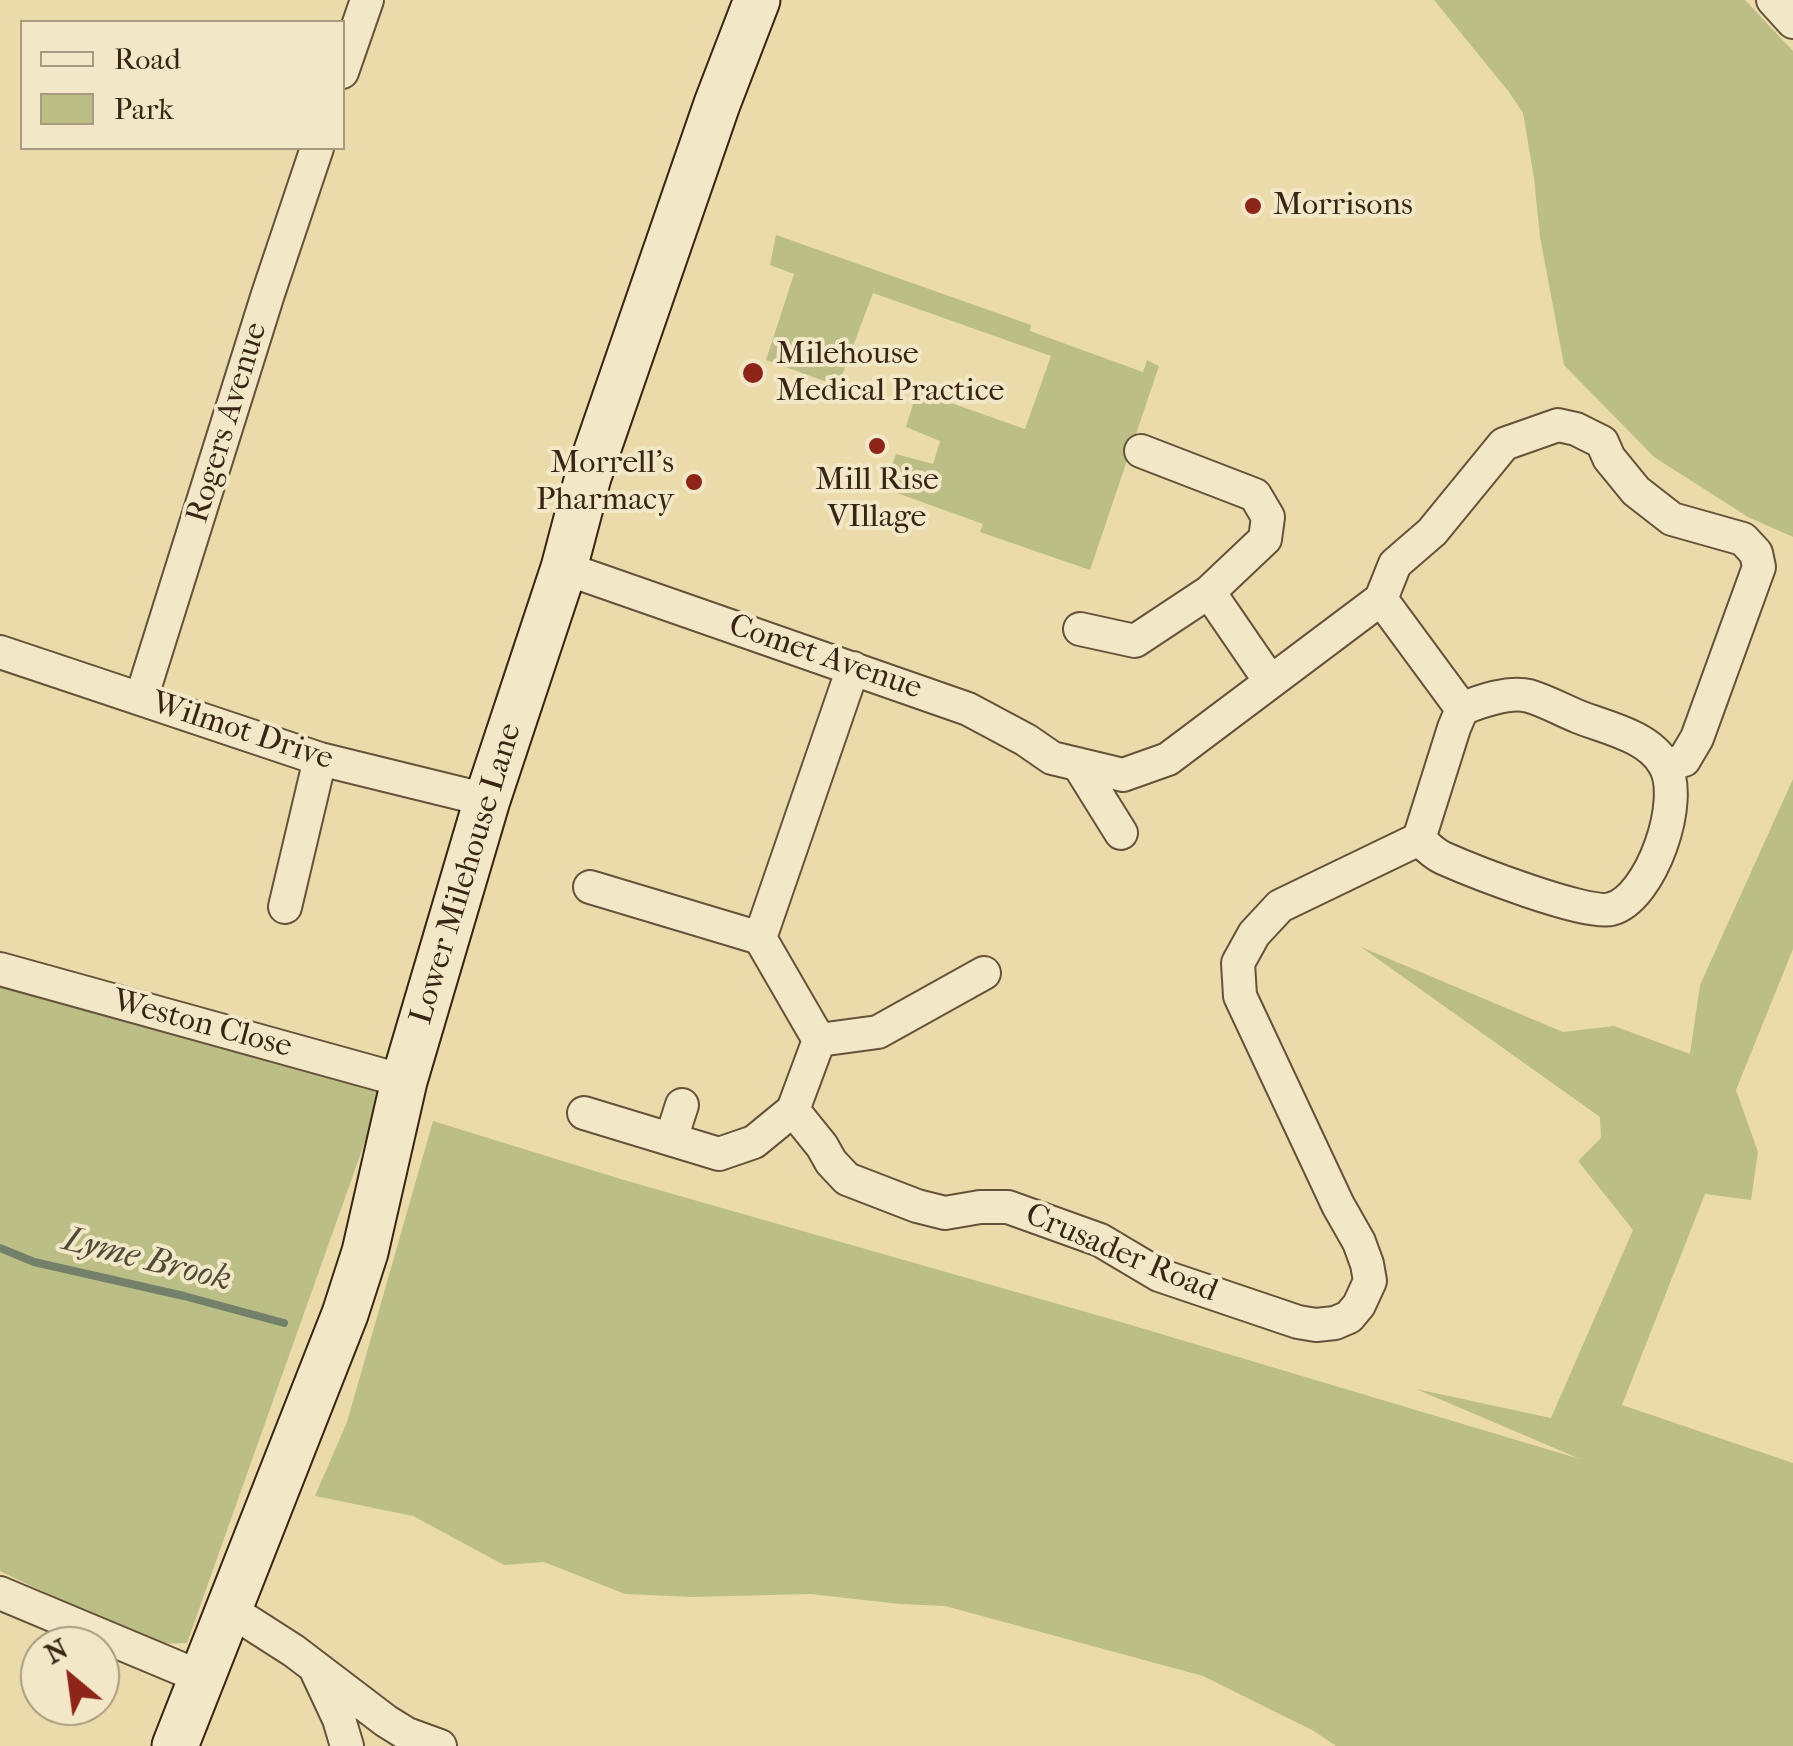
<!DOCTYPE html>
<style>
body{margin:0}
#map{position:relative;width:1793px;height:1746px;overflow:hidden;background:#ebdbaa;font-family:"IM FELL French Canon",serif}
canvas{display:block}
.legend{position:absolute;left:20px;top:20px;width:325px;height:130px;box-sizing:border-box;background:#f2e8c8;border:2px solid #a89a80;margin:0;padding:12px 18px;list-style:none;font-size:30px;color:#3a2515}
.legend li{display:flex;align-items:center;gap:20px;height:50px}
.legend b{width:50px;border:2px solid #a89a80}
.north{position:absolute;left:20px;top:1626px;width:100px;height:100px;box-sizing:border-box;background:#f2e8c8;border:2px solid #a89a80;border-radius:50%;rotate:331deg;font-size:28px;font-weight:700;line-height:40px;text-align:center;color:#3a2515}
.north::after{content:'';display:block;margin:auto;width:35px;height:45px;background:#8f2418;clip-path:polygon(50% 0,100% 100%,50% 72%,0 100%)}
</style>
<div id="map">
<canvas width="1793" height="1746"></canvas>
<ul class="legend">
<li><b style="height:12px;background:#f2e8c8"></b>Road</li>
<li><b style="height:28px;background:#bbbf86"></b>Park</li>
</ul>
<div class="north">N</div>
</div>
<script>
const ctx = document.querySelector('canvas').getContext('2d');
ctx.lineJoin = 'round';
function fillPath(path, color) { ctx.fillStyle = color; ctx.fill(path, 'evenodd'); }
function trace(path, color, width, dash) { ctx.strokeStyle = color; ctx.lineWidth = width; ctx.lineCap = dash ? 'butt' : 'round'; ctx.setLineDash(dash || []); ctx.stroke(path); }
function label(font, color, halo, rows, align = 'center') {
  ctx.font = font + ' "IM FELL French Canon",serif'; ctx.lineWidth = 8; ctx.setLineDash([]); ctx.textBaseline = 'middle'; ctx.strokeStyle = halo; ctx.fillStyle = color; for (const [text, x, y, turn = 0] of rows) {
    ctx.save(); ctx.translate(x, y); ctx.rotate((+turn || 0) * Math.PI / 180); ctx.textAlign = isNaN(turn) ? turn : align; if (halo) ctx.strokeText(text, 0, 0); ctx.fillText(text, 0, 0); ctx.restore();
  }
}
const green = new Path2D(`
 M1434,0h311l48,51v486l-45,-20 -94,-60 -90,-92 -24,-128 -6,-59 -11,-65 -14,-21z
 M776,235l255,90 -1,6 113,41 4,-12 12,6 -69,204 -110,-38 3,-8 -100,-36 13,-34 37,10 7,-23 -34,-14 11,-36 108,38 26,-73 -178,-63 -35,93 -72,-26 28,-86 -24,-9z
 M1793,779v170l-57,141 22,62 -7,48 -46,-6 -83,211 171,58v283h-457l-22,-15 -111,-55 -258,-70 -45,-2 -90,-10 -117,3 -68,-3 -81,-32 -40,3 -91,-49 -98,-20 32,-74 86,-301 191,59 497,142 459,137 -164,-70 135,29 82,-188 -55,-69 23,-23 -1,-21 -239,-170 202,85 51,-6 76,28 10,-69z
 M0,979l384,109 -197,555 -34,1 -153,-73z`);
const stream = new Path2D(`
 M0,1248l34,14 150,34 100,27`);
const minor = new Path2D(`
 M1773,0l20,22
 M342,72l25,-72
 M564,568l404,141 58,31 26,18 71,17 45,-16 213,-160
 M1209,592l61,89
 M1080,629l55,12 74,-49 56,-53 3,-22 -13,-22 -114,-44
 M0,652l320,107 167,41
 M853,668l-93,270 59,102 -26,70 29,36 9,16 16,17 70,27 28,7 35,-6h28l92,33 59,35 139,47 18,3 19,-2 14,-6 10,-12 11,-24 -3,-17 -8,-22 -21,-37 -98,-209 -2,-33 16,-29 26,-28 139,-67
 M141,699l127,-405 49,-146
 M1078,764l43,69
 M1419,839l35,-111 8,-19 -81,-110 14,-35 37,-32 72,-88 54,-19 18,4 26,13 7,16 27,33 36,28 71,20 13,14 3,14 -62,171 -13,22 -18,6
 M1419,839c7,7 15,15 24,19 27,12 143,58 168,51 40,-10 75,-110 53,-145 -16,-28 -57,-36 -85,-47 -17,-7 -33,-16 -50,-21 -19,-5 -49,5 -67,13
 M590,887l170,51
 M285,907l35,-148
 M0,969l404,112
 M819,1040l59,-8 106,-59
 M584,1113l135,41 35,-12 39,-32
 M671,1139l11,-34
 M0,1593l203,85
 M230,1610l64,41 92,70 21,13 33,12
 M317,1672l22,47 8,27`);
const secondary = new Path2D(`
 M175,1746l170,-432 20,-62 39,-171 83,-281 77,-232 24,-91 129,-373 40,-104`);
const markers = [
 [1253,206,10,"#8f2418"],
 [753,373,12,"#8f2418"],
 [877,446,10,"#8f2418"],
 [694,482,10,"#8f2418"]
];
const poiNames = [
 ["Morrisons",1273,206],
 ["Milehouse",776,355],
 ["Medical Practice",776,392],
 ["Morrell's",674,464,"right"],
 ["Pharmacy",674,501,"right"],
 ["Mill Rise",877,481,"center"],
 ["VIllage",877,518,"center"]
];
const streetNames = [
 ["Rogers Avenue",228,423,-73],
 ["Comet Avenue",825,658,19],
 ["Wilmot Drive",242,732,18],
 ["Lower Milehouse Lane",467,874,-73],
 ["Weston Close",202,1025,15],
 ["Crusader Road",1121,1254,23]
];
const waterNames = [
 ["Lyme Brook",147,1261,14]
];
fillPath(green, '#bbbf86');
trace(stream, '#73806a', 8);
trace(minor, '#66523a', 36);
trace(secondary, '#3a2515', 49);
trace(minor, '#f2e8c8', 32);
trace(secondary, '#f2e8c8', 45);
for (const [x, y, r, color] of markers) { const dot = new Path2D(); dot.arc(x, y, r, 0, 2 * Math.PI); ctx.fillStyle = color; ctx.fill(dot); trace(dot, '#f2e8c8', 4); }
label('32px', '#3a2515', '#f2e8c8', poiNames, 'left');
label('32px', '#3a2515', '#f2e8c8', streetNames);
label('italic 35px', '#524b38', '#f2e8c8', waterNames);
</script>
